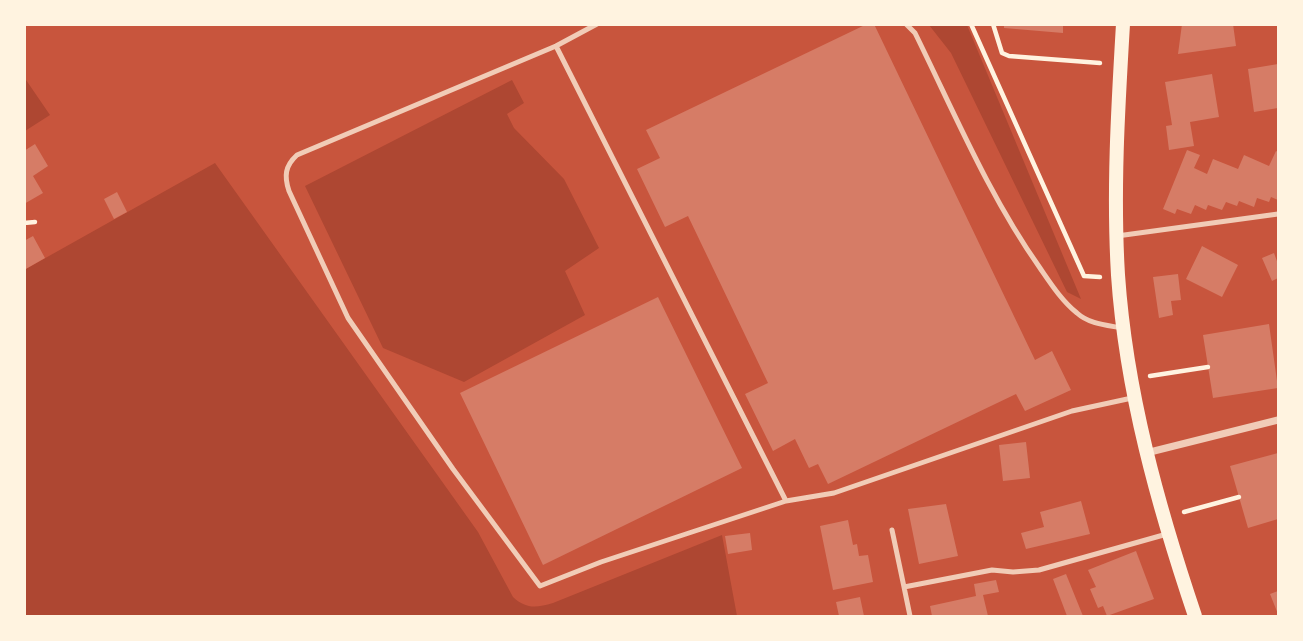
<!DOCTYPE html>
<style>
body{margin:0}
#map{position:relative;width:1303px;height:641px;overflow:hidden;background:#c8553d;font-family:"Fira Sans",sans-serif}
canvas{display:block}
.frame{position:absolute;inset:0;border:26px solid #fff3e0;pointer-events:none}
</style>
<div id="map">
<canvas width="1303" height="641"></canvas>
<div class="frame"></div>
</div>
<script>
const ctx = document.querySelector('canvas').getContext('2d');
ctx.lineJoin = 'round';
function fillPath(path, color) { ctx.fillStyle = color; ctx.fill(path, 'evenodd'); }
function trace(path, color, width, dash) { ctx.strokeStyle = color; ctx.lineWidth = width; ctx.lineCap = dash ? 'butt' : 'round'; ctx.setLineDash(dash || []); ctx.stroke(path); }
const green = new Path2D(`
 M929,25h38l114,274 -14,-7 -116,-239z
 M24,77l26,38 -25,16h-1z
 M512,80l12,23 -17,11 7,14 50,51 35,69 -34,23 20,44 -121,67 -81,-34 -78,-162z
 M215,163l263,369 35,65c13,12 23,11 40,6l169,-68 15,81h-712l-1,-346z`);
const building = new Path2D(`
 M867,24h7l161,336 17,-9 19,39 -46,21 -9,-17 -188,90 -10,-20 -9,4 -14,-29 -22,12 -28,-57 23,-11 -80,-167 -23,11 -28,-58 23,-11 -14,-28z
 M1004,24h59v9l-59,-5z
 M1182,24h51l3,22 -58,8z
 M1278,64v44l-24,4 -6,-43z
 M1212,74l7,43 -29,5 4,24 -25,4 -3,-24 6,-1 -7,-43z
 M35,144l13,22 -15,10 10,17 -19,11v-53z
 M1187,150l13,5 -6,13 13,6 6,-15 25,10 6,-14 25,11 7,-15 2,1v48l-7,-3 -2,5 -12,-4 -3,9 -15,-6 -2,5 -11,-4 -4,8 -14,-5 -2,5 -11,-5 -4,9 -14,-5 -2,5 -12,-5z
 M117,192l10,20 -13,7 -10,-20z
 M33,236l12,22 -21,12v-29z
 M1202,246l36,19 -16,32 -36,-18z
 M1274,253l4,11v14l-6,3 -10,-23z
 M1178,274l3,26 -10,1 2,14 -14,3 -6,-41z
 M658,297l84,171 -199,97 -83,-172z
 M1269,324l9,64 -65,10 -10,-63z
 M1026,442l4,36 -27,3 -4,-36z
 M1278,453v66l-30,9 -18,-62z
 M1081,501l9,33 -64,15 -5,-16 23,-6 -4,-15z
 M946,504l12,52 -39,8 -11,-55z
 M848,520l5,25 4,-1 2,12 9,-1 5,27 -40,8 -13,-64z
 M750,533l2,17 -24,4 -3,-18z
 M1136,551l18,48 -47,17 -4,-10 -5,2 -8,-19 6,-2 -8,-17z
 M1066,574l17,42h-16l-14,-37z
 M996,580l3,12 -16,3 5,21h-56l-2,-10 46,-10 -2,-12z
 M1278,591v23l-8,-20z
 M860,597l4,19h-25l-3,-14z`);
const path = new Path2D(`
 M971,24l113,252 16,1
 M993,24l9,29 7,3 91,7
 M24,223l11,-1
 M1150,376l58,-9
 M1184,512l55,-15`);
const service = new Path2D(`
 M597,24l-41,22 -259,109c-12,11 -13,21 -8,36l59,127 105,151 87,117 61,-24 185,-61 48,-8 238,-82 60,-13
 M906,24l9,9c39,79 74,163 125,235 11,16 22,33 37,45 12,11 29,12 45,15
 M556,46l230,455
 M1117,236l161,-22
 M892,530l12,57 88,-17 21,2 26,-2 128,-36
 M904,587l6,29`);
const minor = new Path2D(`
 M1146,453l132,-33`);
const secondary = new Path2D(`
 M1123,24c-5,84 -10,167 -5,251 8,117 40,231 77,341`);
fillPath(green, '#ae4732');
fillPath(building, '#d67c66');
trace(path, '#fff3e0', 4.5);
trace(service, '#f1ccb7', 5);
trace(minor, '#f1ccb7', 7);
trace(secondary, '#fff3e0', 14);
</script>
